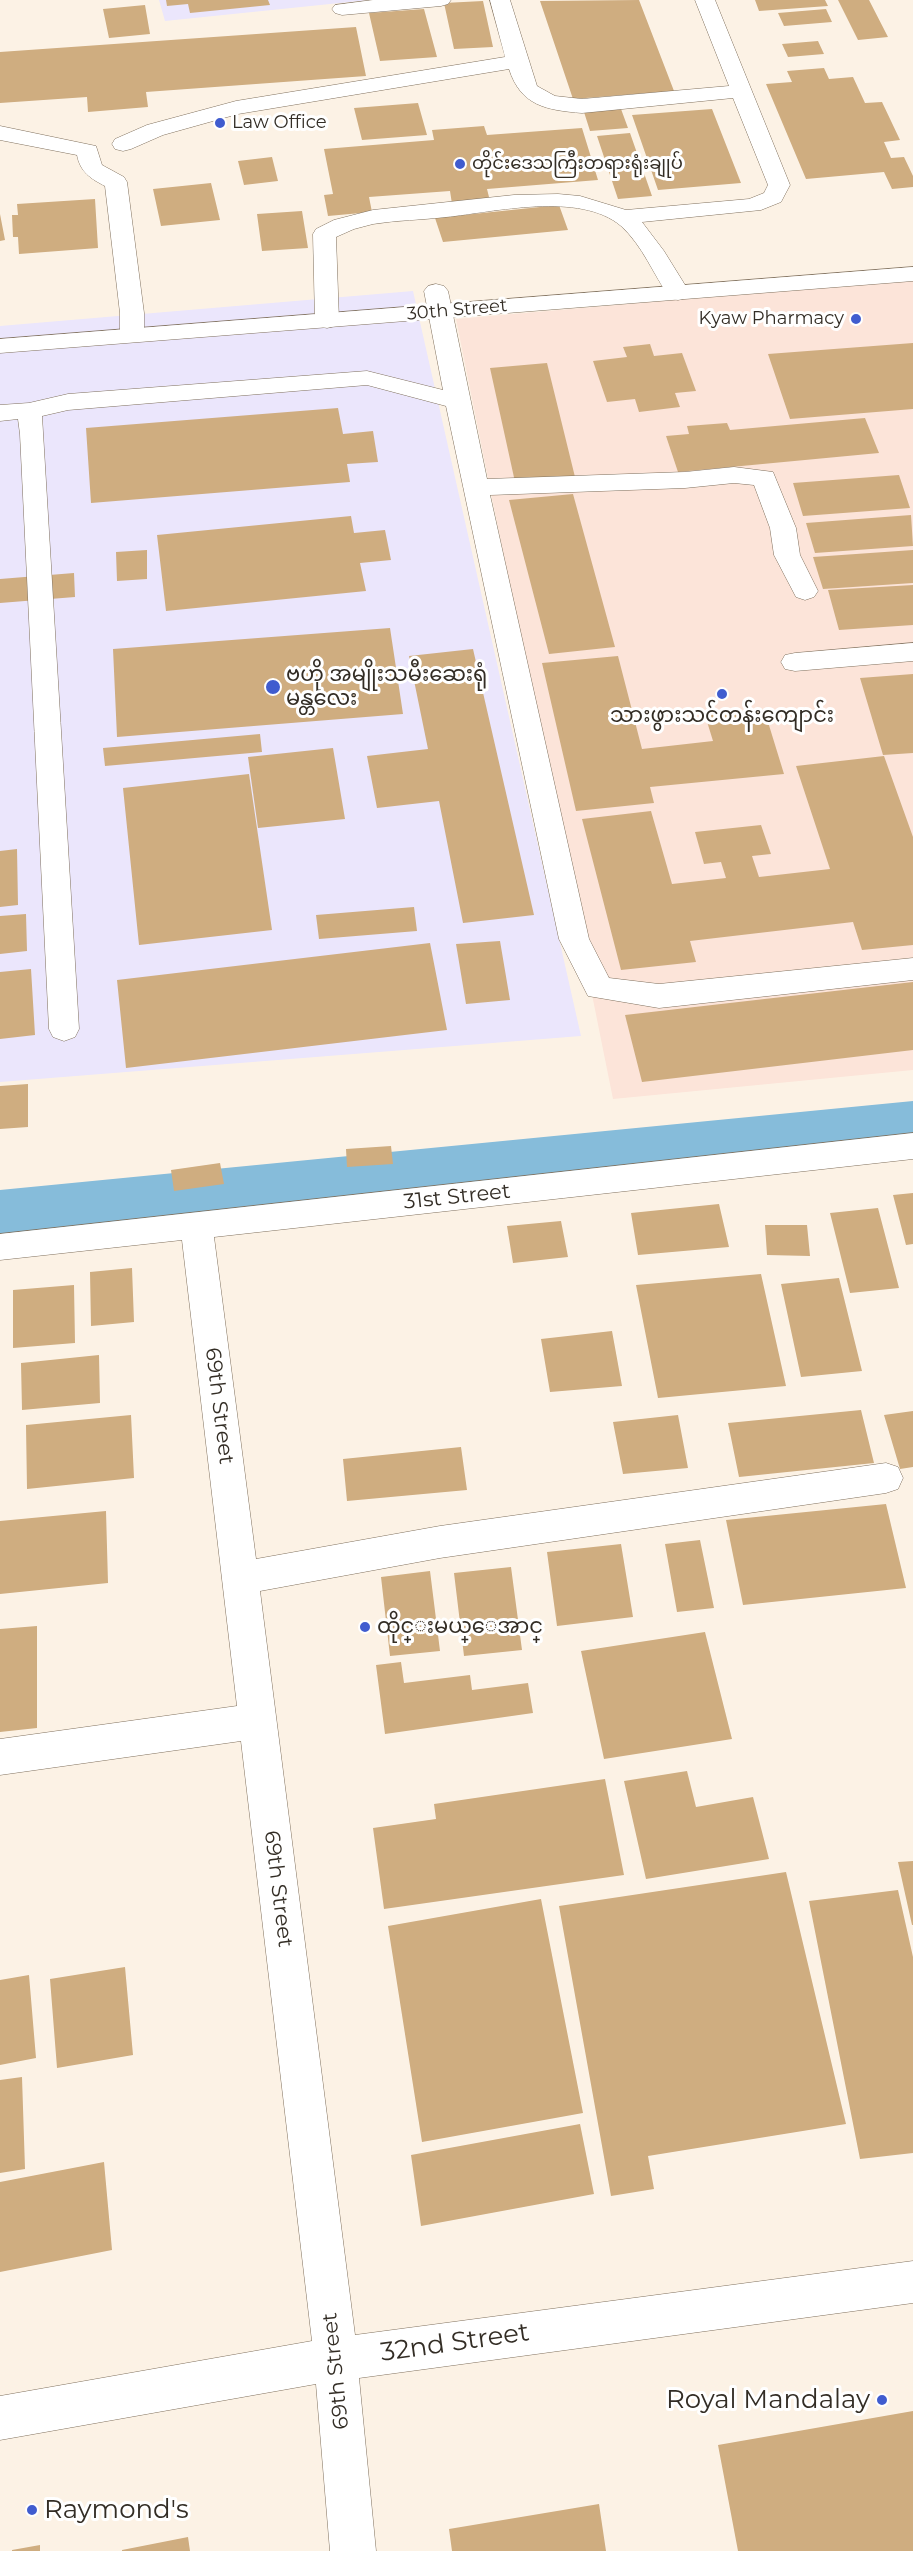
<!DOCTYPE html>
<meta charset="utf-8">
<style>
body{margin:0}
canvas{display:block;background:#fcf2e5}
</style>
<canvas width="913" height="2551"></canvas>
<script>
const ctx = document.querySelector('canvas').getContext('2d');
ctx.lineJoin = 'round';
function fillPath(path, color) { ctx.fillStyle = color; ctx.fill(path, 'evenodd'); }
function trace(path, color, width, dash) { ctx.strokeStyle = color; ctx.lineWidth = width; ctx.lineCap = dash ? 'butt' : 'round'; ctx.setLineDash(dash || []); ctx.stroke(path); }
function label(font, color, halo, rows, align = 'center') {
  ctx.font = font + ' Montserrat,"Noto Sans Myanmar",sans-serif'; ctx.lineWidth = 6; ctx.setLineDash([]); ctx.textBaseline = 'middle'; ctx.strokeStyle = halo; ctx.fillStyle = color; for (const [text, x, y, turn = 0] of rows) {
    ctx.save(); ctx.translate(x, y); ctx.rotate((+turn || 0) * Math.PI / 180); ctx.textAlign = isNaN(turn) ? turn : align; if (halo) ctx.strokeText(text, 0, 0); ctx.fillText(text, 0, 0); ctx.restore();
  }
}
const education = new Path2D(`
 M913,279v791l-300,29 -157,-780z`);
const medical = new Path2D(`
 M159,0h210l-204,21z
 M413,291l168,745 -581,46v-756z`);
const canal = new Path2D(`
 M913,1101v40l-913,93v-44z`);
const building = new Path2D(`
 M166,0h102l2,5 -80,8 -2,-9 -21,2z
 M639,0l35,91 -101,8 -33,-98z
 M755,0h70l3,6 -69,5z
 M838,0h31l19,37 -30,3z
 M483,1l10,46 -39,2 -10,-46z
 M145,5l5,29 -41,4 -6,-29z
 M424,9l13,48 -57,4 -11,-48z
 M826,9l6,13 -48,4 -6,-13z
 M356,27l10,49 -220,16 2,15 -60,5 -1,-15 -87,6v-51z
 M818,41l6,13 -36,3 -6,-13z
 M824,68l5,11 24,-2 12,26 17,-1 18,38 -16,2 7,16 13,-1 9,19v11l-21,2 -8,-17 -78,7 -40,-95 26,-2 -5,-11z
 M418,103l9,32 -65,5 -8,-32z
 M621,109l7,19 -38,3 -6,-19z
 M712,109l29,74 -83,7 -26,-75z
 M484,126l3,9 95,-7 16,52 -111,9 3,12 -38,3 -2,-13 -81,6 3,15 -44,4 -4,-21 9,-1 -9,-45 110,-9 -2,-10z
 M630,133l22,63 -34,3 -21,-63z
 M272,157l6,24 -34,4 -6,-24z
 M211,183l9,37 -59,6 -8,-37z
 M95,199l3,49 -79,6 -1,-17h-5l-1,-22h6l-1,-11z
 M559,205l9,25 -125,12 -8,-24z
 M302,211l6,37 -46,3 -5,-37z
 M0,214l5,26 -5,1z
 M913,343v66l-123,10 -22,-65z
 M650,344l4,12 28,-3 14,38 -21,2 5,14 -41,5 -4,-13 -28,3 -14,-41 34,-4 -4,-10z
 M547,363l28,114 -60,5 -25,-114z
 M338,408l5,26 30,-3 5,31 -31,2 3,18 -259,21 -5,-75z
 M865,418l14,35 -201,19 -12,-36 23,-2 -2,-8 40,-3 3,7z
 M899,475l11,33 -107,8 -10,-33z
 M573,494l42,153 -66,7 -40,-154z
 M911,515l2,31 -98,7 -9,-30z
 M351,516l3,17 31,-3 6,30 -31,3 6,28 -200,20 -9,-76z
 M147,550v29l-30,2 -1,-29z
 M913,550v33l-90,6 -10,-32z
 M74,573l1,24 -75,6v-24z
 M913,585v40l-74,5 -11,-40z
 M390,628l13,86 -286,23 -4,-88z
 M473,649l61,266 -71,8 -24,-122 -62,7 -10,-52 61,-7 -19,-93z
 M618,656l24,93 71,-8 -8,-26 59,-6 20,65 -134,13 4,16 -78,8 -34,-148z
 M913,674v79l-30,2 -23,-77z
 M260,734l2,18 -157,14 -2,-18z
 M333,748l12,71 -87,9 -10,-71z
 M884,756l29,81v108l-51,5 -9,-28 -163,19 6,21 -75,8 -39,-151 69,-8 21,73 54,-6 -5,-16 -17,2 -9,-32 66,-7 10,29 -19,2 7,21 71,-8 -34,-103z
 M249,774l23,156 -133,15 -16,-157z
 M17,849l1,56 -18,2v-56z
 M414,907l3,24 -98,8 -3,-24z
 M26,914l1,37 -27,3v-38z
 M500,941l10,59 -44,4 -10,-60z
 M430,943l17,87 -321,38 -9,-88z
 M31,969l4,66 -35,4v-67z
 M913,982v68l-271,32 -17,-67z
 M28,1084v43l-28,2v-43z
 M391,1146l2,18 -46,3 -1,-18z
 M220,1163l4,21 -50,7 -3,-21z
 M913,1193v51l-7,1 -13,-50z
 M719,1204l10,43 -91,8 -7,-42z
 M878,1208l21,80 -49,5 -20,-80z
 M561,1221l7,36 -55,6 -6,-37z
 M765,1225h42l3,31 -43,-1z
 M132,1268l2,54 -43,4 -1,-54z
 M761,1274l25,112 -128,12 -22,-113z
 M839,1278l23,93 -61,6 -20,-93z
 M74,1285l1,58 -62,5v-58z
 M612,1331l10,55 -72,6 -9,-53z
 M99,1355l1,48 -78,7 -1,-47z
 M861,1410l13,53 -135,14 -11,-54z
 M913,1411v56l-13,2 -16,-54z
 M131,1415l3,63 -107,11 -1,-64z
 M678,1415l10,53 -65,6 -10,-52z
 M461,1447l6,43 -120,11 -4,-42z
 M886,1504l20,84 -163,17 -17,-85z
 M106,1511l2,72 -108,11v-73z
 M700,1540l14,68 -37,4 -12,-68z
 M621,1544l12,73 -76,9 -10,-74z
 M511,1567l11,83 -58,6 -10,-83z
 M430,1571l10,80 -50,5 -9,-79z
 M37,1626v102l-37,4v-103z
 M705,1632l27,107 -128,20 -23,-108z
 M401,1662l3,21 66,-8 2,15 56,-7 5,30 -148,21 -9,-69z
 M687,1771l9,36 57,-10 16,62 -123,20 -22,-98z
 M605,1779l19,96 -240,34 -11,-81 63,-9 -2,-15z
 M913,1861v64h-1l-14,-63z
 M786,1872l60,252 -198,32 6,33 -43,7 -52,-290z
 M898,1890l15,67v196l-53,6 -51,-258z
 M541,1899l42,214 -161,29 -34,-216z
 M125,1967l8,88 -76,13 -7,-89z
 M29,1975l7,83 -36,7v-85z
 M22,2077l3,92 -25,4v-93z
 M580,2124l14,70 -173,32 -10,-71z
 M104,2162l8,88 -112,22v-90z
 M913,2411v140h-175l-20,-106z
 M599,2504l7,47h-154l-3,-22z
 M188,2537l2,14h-68v-1z
 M40,2545v6h-28v-1z`);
const minor = new Path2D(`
 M373,0h78l-3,4 -7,2 -99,9 -7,-2 -3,-4 3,-4z
 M490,0h20l27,86 18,10 27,3 147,-13 -34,-86h20l75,185 -9,17 -20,8 -119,12 22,29 26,42 -4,5 -8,2 -8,-2c-17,-24 -27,-52 -49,-72 -41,-35 -127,-14 -175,-9 -24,3 -49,3 -73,7l-19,5 -18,8 3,84 -4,5 -8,2 -8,-2 -4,-5 -2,-87 3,-5 18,-9 39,-10 141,-15 44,-1 22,2 46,14 123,-11 15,-6 4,-8 -35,-87 -151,15c-36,-3 -61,-7 -73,-44l-271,45 -75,21 -32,14 -8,2 -8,-2 -3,-5 3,-5 32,-14 89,-24 269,-44z
 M0,126l96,20 6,19 22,12 3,5 17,131v22l-4,5 -8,2 -8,-2 -4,-5v-22l-15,-127c-14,-7 -25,-14 -28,-31l-77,-15z
 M436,284l8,2 4,5 39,188 198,-7 49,-5 39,5 23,56 4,27 18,36 -4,6 -9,3 -9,-3 -22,-42 -4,-27 -16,-43 -20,-2 -49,5 -195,7 99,444 20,39 50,6 254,-26v22l-254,28 -71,-12 -29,-57 -113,-533 -79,-21 -299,25 -26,6 37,613 -4,8 -11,4 -11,-4 -4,-8 -29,-595 -2,-15 -18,2v-16l29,-2 39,-9 299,-23 76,19 -19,-99 4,-5z
 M913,643v18l-118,10 -10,-2 -4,-7 4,-7 10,-2z
 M913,1133v26l-699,78 42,322 184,-33 446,-63 12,4 5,11 -5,11 -12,4 -446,65 -180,33 95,744 558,-74v42l-554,75 17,173h-46l-14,-167 -316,56v-44l312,-55 -71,-600 -241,34v-36l237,-33 -55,-466 -182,20v-26z`);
const major = new Path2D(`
 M913,267v14l-913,72v-14z`);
const markers = [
 [220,123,6,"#405ccf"],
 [460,164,6,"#405ccf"],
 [856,319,6,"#405ccf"],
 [273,687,8,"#405ccf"],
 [722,694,6,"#405ccf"],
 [365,1627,6,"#405ccf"],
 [882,2400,6,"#405ccf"],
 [32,2510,6,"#405ccf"]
];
const farPoinames = [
 ["Law Office",232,123],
 ["တိုင်းဒေသကြီးတရားရုံးချုပ်",472,164],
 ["Kyaw Pharmacy",844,319,"right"]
];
const farStreetnames = [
 ["30th Street",457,310,-5]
];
const poiNames = [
 ["ဗဟို အမျိုးသမီးဆေးရုံ",286,675],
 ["မန္တလေး",286,699],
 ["သားဖွားသင်တန်းကျောင်း",722,716,"center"],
 ["ထိုင္းမယ္ေအာင္",377,1627]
];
const streetNames = [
 ["31st Street",457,1197,-6],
 ["69th Street",219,1406,83],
 ["69th Street",278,1889,83],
 ["69th Street",336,2371,-96]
];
const nearStreetnames = [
 ["32nd Street",455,2343,-8]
];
const nearPoinames = [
 ["Royal Mandalay",870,2400],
 ["Raymond's",44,2510,"left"]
];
fillPath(education, '#fce4d9');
fillPath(medical, '#ebe6fc');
fillPath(canal, '#86bcda');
fillPath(building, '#cfad80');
trace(minor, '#80715e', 1);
trace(major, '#80715e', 1);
fillPath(minor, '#fff');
fillPath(major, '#fff');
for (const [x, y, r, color] of markers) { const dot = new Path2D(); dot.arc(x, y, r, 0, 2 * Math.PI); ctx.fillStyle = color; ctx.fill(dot); trace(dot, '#fff', 2); }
label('18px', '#332d25', '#fff', farPoinames, 'left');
label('18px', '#332d25', '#fff', farStreetnames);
label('21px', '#332d25', '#fff', poiNames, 'left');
label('21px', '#332d25', '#fff', streetNames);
label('26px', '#332d25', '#fff', nearStreetnames);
label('26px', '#332d25', '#fff', nearPoinames, 'right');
</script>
